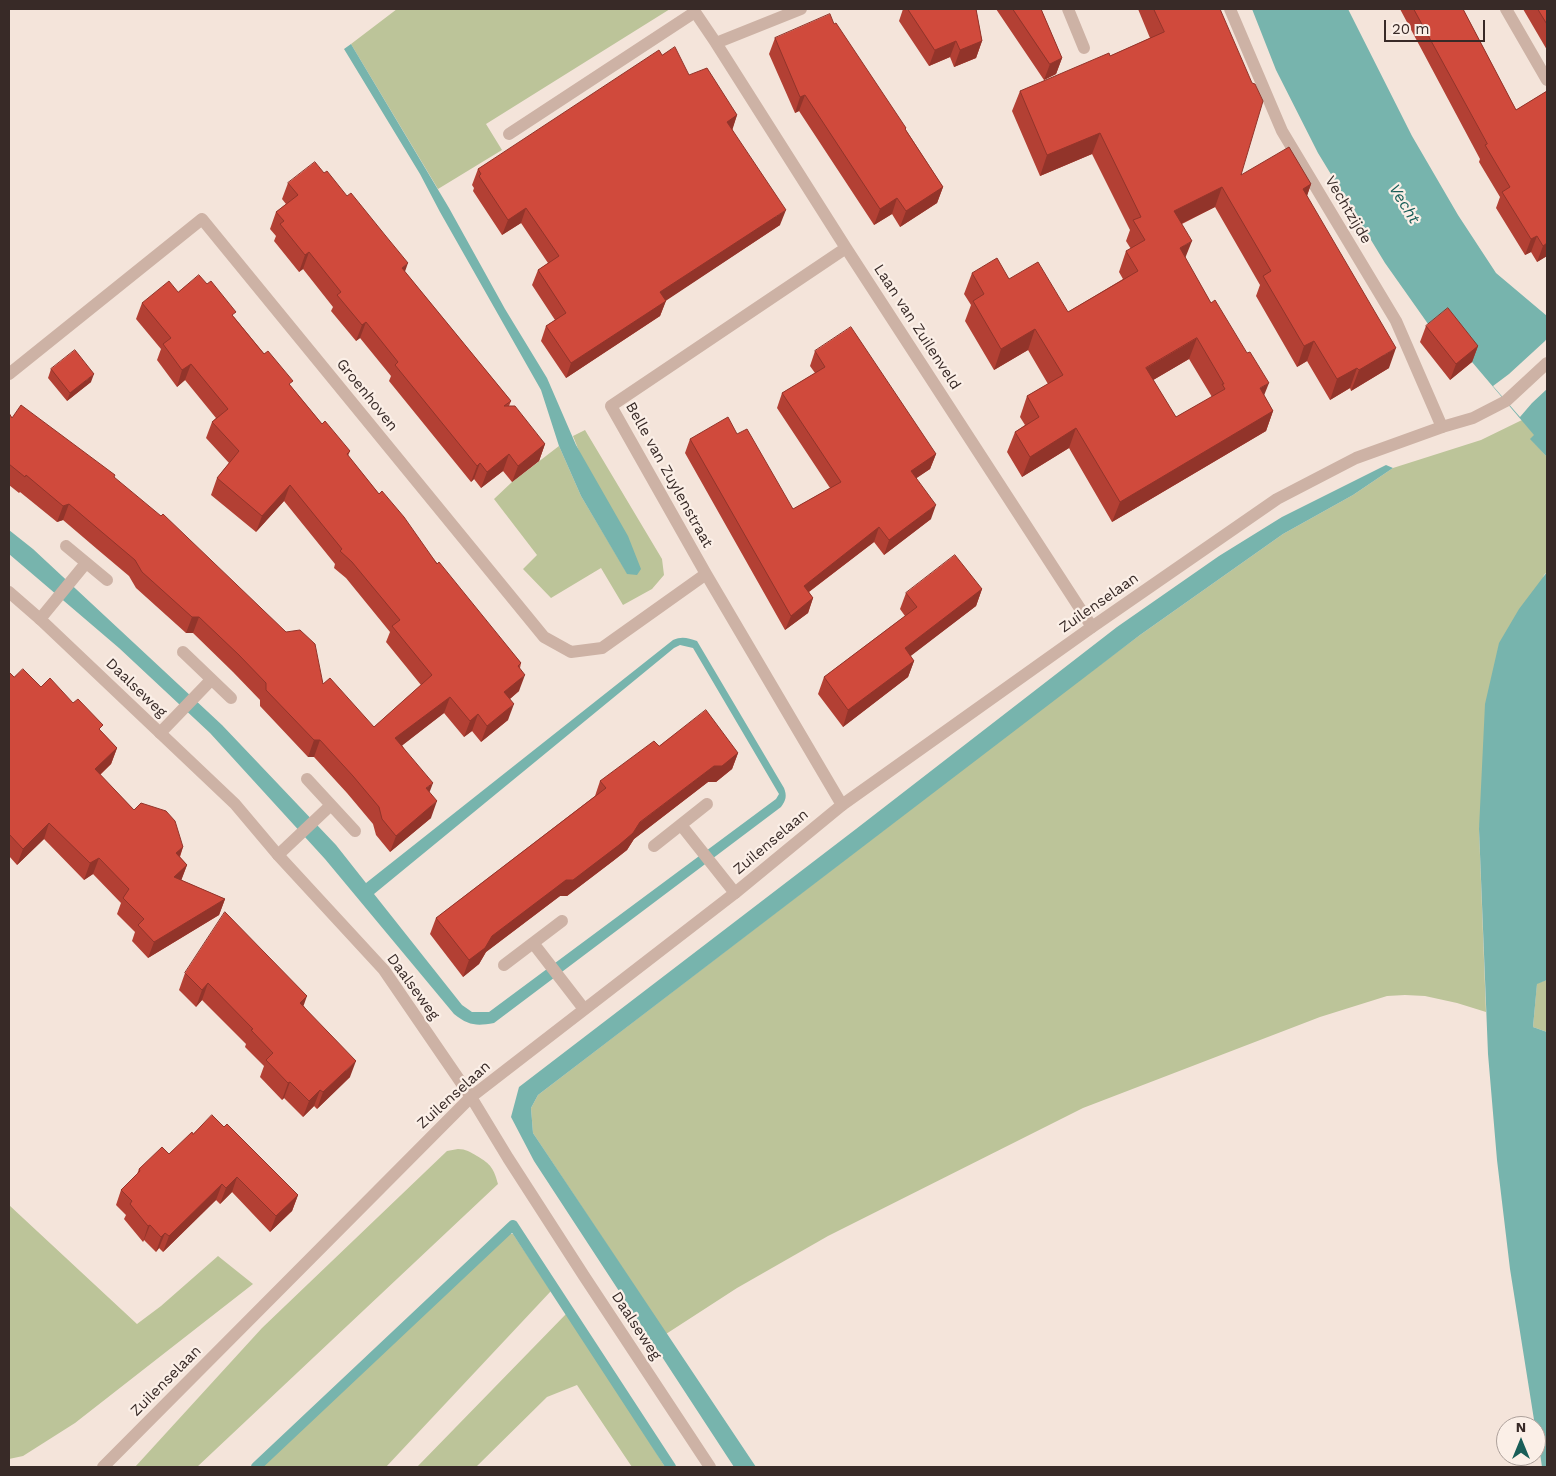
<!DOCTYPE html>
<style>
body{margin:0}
#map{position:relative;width:1556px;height:1476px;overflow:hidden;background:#f4e4da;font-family:"Work Sans",sans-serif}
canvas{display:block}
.frame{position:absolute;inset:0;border:10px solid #382a27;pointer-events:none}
.north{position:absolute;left:1496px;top:1416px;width:50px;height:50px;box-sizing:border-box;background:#fbefe7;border:1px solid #ada09a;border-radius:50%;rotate:0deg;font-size:14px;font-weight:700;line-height:20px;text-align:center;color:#382a27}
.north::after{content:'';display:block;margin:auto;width:18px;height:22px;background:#195e58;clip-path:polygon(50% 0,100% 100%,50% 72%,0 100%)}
.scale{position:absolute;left:1384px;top:20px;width:101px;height:22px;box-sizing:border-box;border:2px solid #382a27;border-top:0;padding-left:6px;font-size:15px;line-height:18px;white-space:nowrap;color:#382a27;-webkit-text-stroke:4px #fbefe7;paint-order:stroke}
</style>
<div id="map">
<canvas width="1556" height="1476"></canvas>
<div class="frame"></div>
<div class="north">N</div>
<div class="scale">20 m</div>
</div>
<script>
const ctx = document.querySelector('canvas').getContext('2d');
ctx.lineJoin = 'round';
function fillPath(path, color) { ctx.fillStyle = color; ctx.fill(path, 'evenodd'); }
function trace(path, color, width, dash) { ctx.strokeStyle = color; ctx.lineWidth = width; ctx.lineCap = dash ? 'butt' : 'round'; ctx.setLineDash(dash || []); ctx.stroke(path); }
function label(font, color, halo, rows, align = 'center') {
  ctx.font = font + ' "Work Sans",sans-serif'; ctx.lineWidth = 4.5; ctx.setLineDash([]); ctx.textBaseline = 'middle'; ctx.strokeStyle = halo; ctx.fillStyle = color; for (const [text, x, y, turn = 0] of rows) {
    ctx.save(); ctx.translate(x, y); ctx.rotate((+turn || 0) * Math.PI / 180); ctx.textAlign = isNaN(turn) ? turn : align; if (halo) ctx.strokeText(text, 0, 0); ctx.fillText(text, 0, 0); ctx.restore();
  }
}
const green = new Path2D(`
 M397,9h273l-184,115 16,26 -64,39 -87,-145z
 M1522,420l13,15 -4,4 16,18v115l-3,3 -65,254 7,183 -29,-9 -32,-7 -20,-1 -18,1 -67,21 -237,91 -255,128 -91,52 -71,46 -133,-201 -2,-25 7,-13 523,-401 79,-59 143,-101 70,-39 40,-27 88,-28z
 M585,430l77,129 2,16 -12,14 -29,16 -22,-37 -50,30 -28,-29 14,-14 -43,-56 18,-17 47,-36 22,50 46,77 -54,-137z
 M1547,980v52l-14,-5 4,-44z
 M458,1149c8,0 12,3 19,7 14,8 17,13 21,28l-301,283h-62l127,-139 185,-177z
 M9,1205l128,119 24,-18 57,-50 35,28 -178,139 -52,33 -14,3z
 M508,1234h5l38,57 -165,176h-130l131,-125z
 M567,1313l15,19 83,135h-33l-55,-82 -30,12 -71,70h-59z`);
const water = new Path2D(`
 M1252,9h96l64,127 46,79 38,58 51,43v141l-17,-18 4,-4 -62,-73 -39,-31 -48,-68 -67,-110 -42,-83z
 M351,44l98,164 56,101 42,69 29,67 52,91 13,33 -4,6 -10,-1 -46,-78 -22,-50 -18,-56 -101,-178 -20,-38 -76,-125z
 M1386,465l7,3 -40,27 -70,39 -143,101 -602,460 -7,13 2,25 223,334h-22l-200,-306 -23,-44 8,-30 337,-258 261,-202 102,-71 63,-39z
 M9,530l24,19 189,176 114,120 30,38 307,-243c9,-4 15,-2 24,1l87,147c3,8 2,12 -3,19l-287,216c-17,3 -25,3 -40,-9l-129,-155 -115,-126 -91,-85 -110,-94zM680,645l13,3 83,141 3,5 -3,5 -287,213h-17l-10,-7 -88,-111 300,-246z
 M1547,572v408l-10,4 -4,43 14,5v435h-5l-6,-41h-1l-25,-157 -13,-109 -9,-106 -9,-225 6,-125 14,-61 20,-34z`);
const pier = new Path2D(`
 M1547,338v51l-15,14 -12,14 -27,-31 16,-12 36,-33z`);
const stream = new Path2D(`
 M256,1467l257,-242 158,242`);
const service = new Path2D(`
 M509,134l186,-122
 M66,546l41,34
 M40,619l46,-56
 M183,652l48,46
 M160,733l51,-53
 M307,779l48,52
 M681,825l54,68
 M654,846l53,-42
 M278,855l53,-50
 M533,943l51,66
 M504,965l58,-44`);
const minor = new Path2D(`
 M693,9l23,34
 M801,9l-85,34 130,205 246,379
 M1068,9l16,39
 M1230,9l52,122 114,190 46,106
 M1506,9l41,71
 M9,374l193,-155 342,418 27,15 31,-4 104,-74
 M9,592l31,27 195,185 43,51 106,115 87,127 37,61 76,118 126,191
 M842,805l-136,-231 -95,-168 235,-158`);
const tertiary = new Path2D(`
 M103,1467l368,-370 264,-204 107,-88 250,-178 185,-128 79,-41 86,-31 31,-9 33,-17 41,-38`);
const wall = new Path2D(`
 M903,9h73l6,32 -6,17 -22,9 -4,-10 -21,9 -30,-45z
 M996,9h45l21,49 -6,16 -12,6z
 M1138,9h82l21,166 70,9 -4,12 82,172 -38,23 -1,-3 -20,12 -23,-39 -10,6 -41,-71 4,-11 -45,-78 -33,17 3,34 88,153 -7,20 -154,91 -43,-74 -47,29 -15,-25 8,-20 10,-7 -5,-8 7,-21 21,-12 -20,-34 -34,20 -29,-49 6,-16 -7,-11 8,-21 37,6 59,33 55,-33 -4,-7 7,-21 5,-2 -5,-8 4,-11 -38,-76 -52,22 -28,-65 8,-20 90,-35 40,-18zM1189,359l23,38 -36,20 -23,-37z
 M1400,9h63l53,101 31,-19v165l-10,6 -6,-10 -6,3 -29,-47 4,-11 -21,-35 1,-3z
 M1523,9h24v41z
 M834,24l72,106 37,57 -6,16 -37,24 -8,-13 -18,11 -75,-114 -4,2 -26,-59 6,-16z
 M662,55l27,20 48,40 -5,14 48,96 -114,75 -6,16 -94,62 -25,-37 5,-15 9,-6 -23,-35 6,-15 10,-7 -27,-40 -19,12 -29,-44 1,-3 -2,-3 6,-16z
 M288,183l117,89 106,129 -2,5 36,38 -6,17 -27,21 -9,-11 -22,17 -7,-9 -3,3 -82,-101 2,-5 -31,-38 -4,3 -25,-30 2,-4 -30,-38 -4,3 -25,-31 2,-5 -6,-7 6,-17 10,-8 -4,-5z
 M178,292l56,25 88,107 28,27 -2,5 31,38 142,169 -1,5 -1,23 -9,8 -2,21 -27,22 -9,-11 -8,6 -20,-24 -42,32 27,47 2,26 -41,34 -14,-17 -3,-11 -26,-31 -33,-36h-6l-48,-51v-6l-27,-28 -40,-39h-7l-50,-45 -7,-12 -32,-27 -34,-29 -6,2 -37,-30 -1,1 -10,-8v-72l3,5 102,60 209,206 51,43 47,-42 -35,-43 4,-10 -44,-54 -12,-10 1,-4 -51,-63 -28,31 -45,-37 6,-17 12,-15 -23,-25 6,-16 4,-4 -31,-38 -8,7 -20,-27 4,-11 -25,-30 6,-16z
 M1426,326l52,20 -6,16 -22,18 -30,-38z
 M815,351l121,103 -6,15 -14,9 15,41 -47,36 -10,-13 -65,50 4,6 -5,15 -23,17 -100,-177 5,-14 47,-5 56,75 37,-21 -53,-80 5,-15 33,-20 -5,-7z
 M51,369l40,13 -24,19 -19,-23z
 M982,589l-6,17 -66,50 4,5 -6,16 -65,50 -25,-33 6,-17 81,-61 -5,-7 6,-16z
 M9,672l5,5 27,10 60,44 16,17 -6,16 -11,11 34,35 49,37 -3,10 7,8 -6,15 44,19 -6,16 -71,43 -16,-17 3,-9 -18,-18 4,-11 -28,-29 -9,6 -40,-41 -27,26 -8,-9z
 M659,746l79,7 -6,16 -16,13h-8l-74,57 -7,11 -14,11 -46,35h-7l-74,56 -7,12 -16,13 -33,-43 6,-16 159,-122 5,-15z
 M185,973l119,33 46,71 -33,32 -3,-3 -11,11 -19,-19 -2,2 -22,-23 4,-11 -19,-19 1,-3 -44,-44 -6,7 -17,-17z
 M224,1127l74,68 -6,16 -22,21 -38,-40 -12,12 -4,-4 -53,52 -4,-4 -3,4 -12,-12 -1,2 -19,-23 2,-4 -10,-10 5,-15 16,-16 2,-5 30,-15 24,-20z`);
const shadedWall = new Path2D(`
 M956,41l-6,16 -21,9 6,-16z
 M982,41l-6,17 -22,9 6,-17z
 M1062,58l-6,16 -12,6 6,-16z
 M805,95l-6,16 -4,2 5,-16z
 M737,115l-5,16 -5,-9z
 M1100,133l-8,21 -52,22 7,-21z
 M1311,184l-7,20 -1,-15z
 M943,187l-6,16 -37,24 6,-16z
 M1222,187l-7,20 -49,24 8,-20z
 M897,198l-5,16 -18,11 6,-16z
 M526,208l-5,15 -19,12 6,-15z
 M786,210l-6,15 -125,83 5,-16z
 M1537,236l-6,16 -6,3 6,-16z
 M1192,241l-8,20 -4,-13z
 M1547,243v13l-10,6 6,-16z
 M309,252l-6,17 -4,3 6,-17z
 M408,263l-6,17v-12z
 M666,301l-6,15 -94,62 5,-15z
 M366,322l-6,16 -4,3 6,-16z
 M1035,329l-7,21 -34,20 7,-21z
 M1197,338l-8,21 -51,30 8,-21z
 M1314,341l-7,20 -10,6 7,-21z
 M1478,346l-6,16 -22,18 6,-16z
 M1396,348l-7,20 -38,23 8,-21z
 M191,364l-6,16 -8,7 5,-17z
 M1357,368l-7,20 -20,12 7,-21z
 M94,374l-3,8 -24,19 3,-8z
 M1269,383l-8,20 -1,-15z
 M1273,411l-7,20 -154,91 8,-20z
 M1076,428l-7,20 -47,29 8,-20z
 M545,444l-6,17 -27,21 6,-16z
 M509,454l-6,17 -22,17 6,-16z
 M936,454l-6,15 -25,17 6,-15z
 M480,463l-6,16 -3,3 6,-16z
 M290,485l-6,16 -28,31 6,-16z
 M69,504l-6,16 -6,2 6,-16z
 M936,505l-5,14 -47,36 5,-15z
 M879,527l-5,15 -76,58 6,-14z
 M982,589l-6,17 -77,59 6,-17z
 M813,598l-5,15 -23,17 6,-14z
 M192,617h7l-6,16h-7z
 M914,661l-6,16 -65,50 5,-17z
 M525,675l-6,16 -21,18 6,-17z
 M450,697l-6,16 -54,42 5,-17z
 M514,704l-6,16 -27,22 6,-16z
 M478,714l-6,17 -8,6 6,-16z
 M314,740h6l-6,17h-6z
 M117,748l-6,16 -22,21 6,-16z
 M738,753l-6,16 -16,13h-8l-74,57 -7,11 -14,11 -46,35h-7l-74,56 -7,12 -16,13 6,-17 23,-24 222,-170z
 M433,783l-6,16 -1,-11z
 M437,801l-6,17 -41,34 6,-16z
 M49,823l-5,16 -27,26 6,-16z
 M183,847l-6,16 -1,-10z
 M99,858l-6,16 -9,6 6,-17z
 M187,865l-6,16 -7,-4z
 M225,899l-6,16 -71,43 6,-16z
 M208,983l-6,17 -6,7 6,-17z
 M307,996l-6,17 -1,-10z
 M356,1061l-6,16 -33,32 6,-17z
 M290,1082l-6,16 -2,2 6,-17z
 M320,1090l-6,16 -11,11 6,-16z
 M237,1177l-5,15 -12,12 6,-16z
 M222,1184l-6,16 -53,52 6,-16z
 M298,1195l-6,16 -22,21 6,-16z
 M150,1225l-6,15 -1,2 5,-16z
 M165,1233l-6,15 -3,4 5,-15z`);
const building = new Path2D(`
 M908,9h68l6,32 -22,9 -4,-9 -21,9z
 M1013,9h28l21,49 -12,6z
 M1154,9h66l32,74 3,1 8,17 -22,74 48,-28 22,37 -8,5 93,159 -37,22 -2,-2 -20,11 -23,-38 -10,5 -41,-70 8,-5 -49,-84 -48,24 18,30 -12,7 31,55 4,-3 32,53 3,-1 19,31 -9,5 13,23 -153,91 -44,-74 -46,29 -15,-25 24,-15 -12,-21 36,-21 -28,-46 -34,20 -28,-48 11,-7 -12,-21 25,-15 12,21 29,-17 30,50 70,-41 -12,-20 19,-11 -12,-20 8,-3 -41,-84 -53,22 -27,-64 89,-38 1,3 54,-24zM1197,338l27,46h-2l3,5 -49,28 -30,-49z
 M1414,9h49l53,101 31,-19v152l-4,3 -6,-10 -6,3 -29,-47 8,-5 -25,-42 2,-1z
 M1538,9h9v15z
 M830,14l4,10 2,-1 70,105 -1,1 38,58 -37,24 -9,-13 -17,11 -75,-114 -5,2 -25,-59z
 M675,47l14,28 18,-7 30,47 -10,7 59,88 -126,82 6,9 -95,62 -25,-37 20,-13 -28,-43 21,-14 -33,-48 -18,12 -29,-44 2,-2 -3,-5 181,-119 3,5z
 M315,162l9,11 3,-2 20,25 4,-3 34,42 23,28 -6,5 109,133 -7,5h11l30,38 -27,22 -9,-12 -22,18 -7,-9 -3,3 -82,-101 3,-3 -32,-40 -4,3 -25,-30 4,-3 -32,-40 -4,3 -25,-31 4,-3 -8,-9 22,-17 -10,-12z
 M199,275l8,9 4,-3 25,31 -4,3 32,39 4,-3 25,30 -4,3 33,40 3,-3 25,30 -3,3 32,40 3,-3 22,26 33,47 2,-2 82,101 -3,3 7,9 -21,17 10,12 -27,22 -9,-12 -8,7 -20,-24 -55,41 38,45 -7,5 11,13 -41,35 -14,-17 -3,-12 -26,-31 -33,-36h-6l-48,-50v-7l-27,-28 -40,-38h-7l-50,-45 -7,-12 -32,-27 -34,-29 -6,2 -37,-31 -1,2 -16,-13v-51l3,5 9,-13 94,70 -1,2 47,39 2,-2 123,118 14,-2 15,14 8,40 7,-6 44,49 58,-52 -40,-49 8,-6 -48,-58 -12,-11 2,-2 -52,-64 -28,31 -45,-38 22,-27 -27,-29 16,-13 -37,-45 -9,6 -19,-26 8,-6 -29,-35 27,-22 9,11z
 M1448,308l30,38 -22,18 -30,-38z
 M851,327l85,127 -25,17 25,34 -47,35 -10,-13 -75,59 9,12 -22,18 -101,-177 38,-22 9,17 10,-5 46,80 48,-27 -59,-89 43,-26 -10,-16z
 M75,350l19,24 -24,19 -19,-24z
 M955,555l27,34 -77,59 9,13 -66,49 -24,-33 93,-70 -11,-14z
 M23,669l18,18 9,-9 23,25 5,-4 25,26 -4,4 18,19 -22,21 39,41 7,-7 25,8 9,10 8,26 -7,6 11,12 -13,12 51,22 -71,43 -16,-17 6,-6 -21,-21 6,-9 -30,-31 -9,5 -41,-40 -26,26 -14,-15v-162l5,5z
 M706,710l32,43 -16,13h-8l-74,56 -7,11 -14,12 -46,35h-7l-74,56 -7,12 -16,12 -33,-42 170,-130 -6,-7 54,-40 5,5z
 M225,912l82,84 -7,7 56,58 -33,31 -3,-2 -11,11 -19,-19 -2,1 -22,-23 7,-7 -22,-23 2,-1 -45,-46 -6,7 -17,-17z
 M212,1115l12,12 3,-3 71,71 -22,21 -39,-39 -11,11 -4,-4 -53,52 -4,-3 -4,4 -11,-12 -2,1 -18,-22 2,-3 -11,-11 19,-19 -1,-2 23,-22 7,7 23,-22 1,2z`);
const streetNames = [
 ["Vechtzijde",1348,210,59],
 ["Laan van Zuilenveld",917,327,57],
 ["Groenhoven",367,395,51],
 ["Belle van Zuylenstraat",669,475,61],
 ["Zuilenselaan",1099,603,-35],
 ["Daalseweg",136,688,44],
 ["Zuilenselaan",771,842,-40],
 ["Daalseweg",413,987,54],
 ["Zuilenselaan",454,1095,-42],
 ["Daalseweg",636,1326,57],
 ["Zuilenselaan",166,1381,-45]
];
const waterNames = [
 ["Vecht",1404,204,58]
];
fillPath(green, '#bcc499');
fillPath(water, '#77b4ad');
fillPath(pier, '#f4e4da');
trace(stream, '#77b4ad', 10);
trace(service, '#cdb2a5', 12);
trace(minor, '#cdb2a5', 12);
trace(tertiary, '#cdb2a5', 12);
fillPath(wall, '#b34034');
fillPath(shadedWall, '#92342a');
fillPath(building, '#d04a3c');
trace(building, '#92342a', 1);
label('15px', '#382a27', '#fbefe7', streetNames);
label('italic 16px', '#195e58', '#fbefe7', waterNames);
</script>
